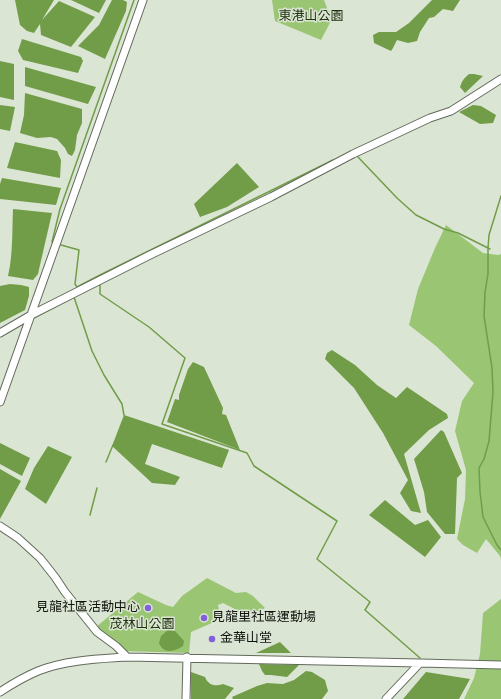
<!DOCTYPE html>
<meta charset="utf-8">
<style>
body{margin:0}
canvas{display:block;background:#dbe5d4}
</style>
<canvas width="501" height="699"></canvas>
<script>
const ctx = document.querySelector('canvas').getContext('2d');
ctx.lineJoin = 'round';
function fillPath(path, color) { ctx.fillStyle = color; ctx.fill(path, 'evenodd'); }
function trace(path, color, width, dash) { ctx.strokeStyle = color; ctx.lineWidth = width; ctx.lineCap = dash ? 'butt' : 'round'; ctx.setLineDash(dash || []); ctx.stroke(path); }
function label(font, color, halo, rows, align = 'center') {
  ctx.font = font + ' "Varela Round","Noto Sans TC",sans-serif'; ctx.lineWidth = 3; ctx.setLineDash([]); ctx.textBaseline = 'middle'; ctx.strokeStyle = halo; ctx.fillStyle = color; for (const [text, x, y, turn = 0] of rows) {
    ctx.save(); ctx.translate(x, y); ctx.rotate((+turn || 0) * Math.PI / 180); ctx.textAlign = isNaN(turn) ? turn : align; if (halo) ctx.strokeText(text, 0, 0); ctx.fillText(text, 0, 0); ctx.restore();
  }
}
const green = new Path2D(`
 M272,0h52l3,8 6,9 -12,23 -46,-19z
 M446,225l37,28 15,2 3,-1v306l-1,-4 -14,-17 -9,14 -14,-8 -6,-6 8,-40 1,-29 -11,-39 7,-30 12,-18 -38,-37 -27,-21 9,-36 17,-41z
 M207,578l29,15 10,-1 7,4 12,12c-19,10 -25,3 -42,-5l-5,2 3,14 -30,13 -2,21 -68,-2 -25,-24 42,-35 28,13 7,2 9,-11z
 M501,599v100h-37l10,-21 6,-24 3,-41z`);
const water = new Path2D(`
 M15,0h39l-12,20 17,-19 36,16 -24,30 -30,-12 -1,-11 -6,9 -7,-2 -7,-6z
 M71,0h35l-7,13z
 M112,0h11l4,2 -1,9 -21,48 -27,-13 21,-21z
 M432,0h28l-7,11 -10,-2 -9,8 -5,1 -9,14 -3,9 -9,2 -11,-3 -4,8 -2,3 -17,-8 -1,-8 6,-3h17l13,-9z
 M22,39l59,18 2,4 -5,12 -55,-13 -5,-9z
 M0,61l14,3v36l-14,-3z
 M25,67l71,20 -8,17 -63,-18z
 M469,74h5l9,2 -18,17 -5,-6c2,-6 4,-9 9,-13z
 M25,93l57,16v14l-5,12 -2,15 -3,6 -4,-2 -3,-6 -8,-9 -6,-2 -14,1 -17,-5 4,-18z
 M0,105l15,2 -5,24 -10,-2z
 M473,105l8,1 15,9 -3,8 -13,1 -21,-12z
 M15,142l42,9 4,9 -1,18 -53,-10z
 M237,163l22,24 -32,20 -27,10 -6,-13z
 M2,178l59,10 -5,17 -56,-6v-15z
 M13,209l39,4 -12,52 -2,9 -5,6 -25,-4c5,-22 4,-44 5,-67z
 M10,284l11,1 8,2v9l-4,14 -25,13v-37z
 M332,350l23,15 22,20 19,13 11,-11 40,27 1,4 -19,12 -25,24 17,59 -10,-2 -11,-18 8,-13 -25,-47 -29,-45 -29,-29 2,-6z
 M193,362l11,5 19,41 -1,6 4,1 14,35 -73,-28 8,-23 4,1v-5l9,-26z
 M124,415l105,35 -7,18 -70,-24 -7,20 35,13 -5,8 -23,-2 -40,-37z
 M441,430l3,2 18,41 -5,5 -2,56h-10l-18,-22 -3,-20 -10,-33z
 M0,443l30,15 -8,18 -22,-12z
 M48,446l24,11 -26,47 -21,-15 9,-21z
 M0,469l21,12 -21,38z
 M385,500l30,25 13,-5 13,17 -16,20 -56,-42z
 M168,630l7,1 9,10 -1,5c-9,6 -20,8 -24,-3l2,-7z
 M280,642l11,11h-35z
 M259,664l40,1 -12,12 -16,-2h-6l-3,-4z
 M306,671l6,1 13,8 3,11 -6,8h-89l-1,-2 25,-11 10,-3 16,1 11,-4z
 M191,672l14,5c3,8 10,10 18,7l11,4 -9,11h-34z
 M426,672l44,7 -11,20h-56z`);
const stream = new Path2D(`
 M358,157l39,41 19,17 28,14 14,4 32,16
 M501,196l-12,39 -1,13v26l-3,18 -1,24 8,52 1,24 -4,49 -5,18 -5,9 1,24 3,25 14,28 4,5
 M52,242l8,-33 74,-209
 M61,245l18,5 -4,34 2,3 23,-12
 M100,275l233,-115
 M100,285v9l49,33 36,31 -23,66 85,29 7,13 83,55 -20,38 53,43 -5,8 55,48
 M34,318l40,-21 18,54 12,24 18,29 2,11
 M106,462l7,-17
 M90,515l7,-27`);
const minor = new Path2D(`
 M0,333l31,-18 119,-60 121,-58 82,-43 77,-36 21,-7 50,-32
 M0,402l143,-402
 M0,526l18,12 22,20 15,19 10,15 32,40 19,14 11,11
 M0,692c12,-8 24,-15 38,-21 28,-11 60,-12 89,-14l293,6
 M186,699l1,-42
 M386,699l34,-36 81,2`);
const markers = [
 [148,608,4,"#8260db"],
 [204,618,4,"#8260db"],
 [212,639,4,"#8260db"]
];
const parkNames = [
 ["東港山公園",311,17],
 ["茂林山公園",142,625]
];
const poiNames = [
 ["見龍社區活動中心",140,608,"right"],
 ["見龍里社區運動場",212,618],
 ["金華山堂",220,639]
];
fillPath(green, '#9ac674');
fillPath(water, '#719d48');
trace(stream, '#719d48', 1.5);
trace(minor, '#626a5c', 9);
trace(minor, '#fff', 7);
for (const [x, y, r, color] of markers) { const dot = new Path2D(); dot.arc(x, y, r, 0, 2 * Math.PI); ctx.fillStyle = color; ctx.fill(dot); trace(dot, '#dbe5d4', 1.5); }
label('13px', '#1f310d', '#dbe5d4', parkNames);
label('13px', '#10130d', '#dbe5d4', poiNames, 'left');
</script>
